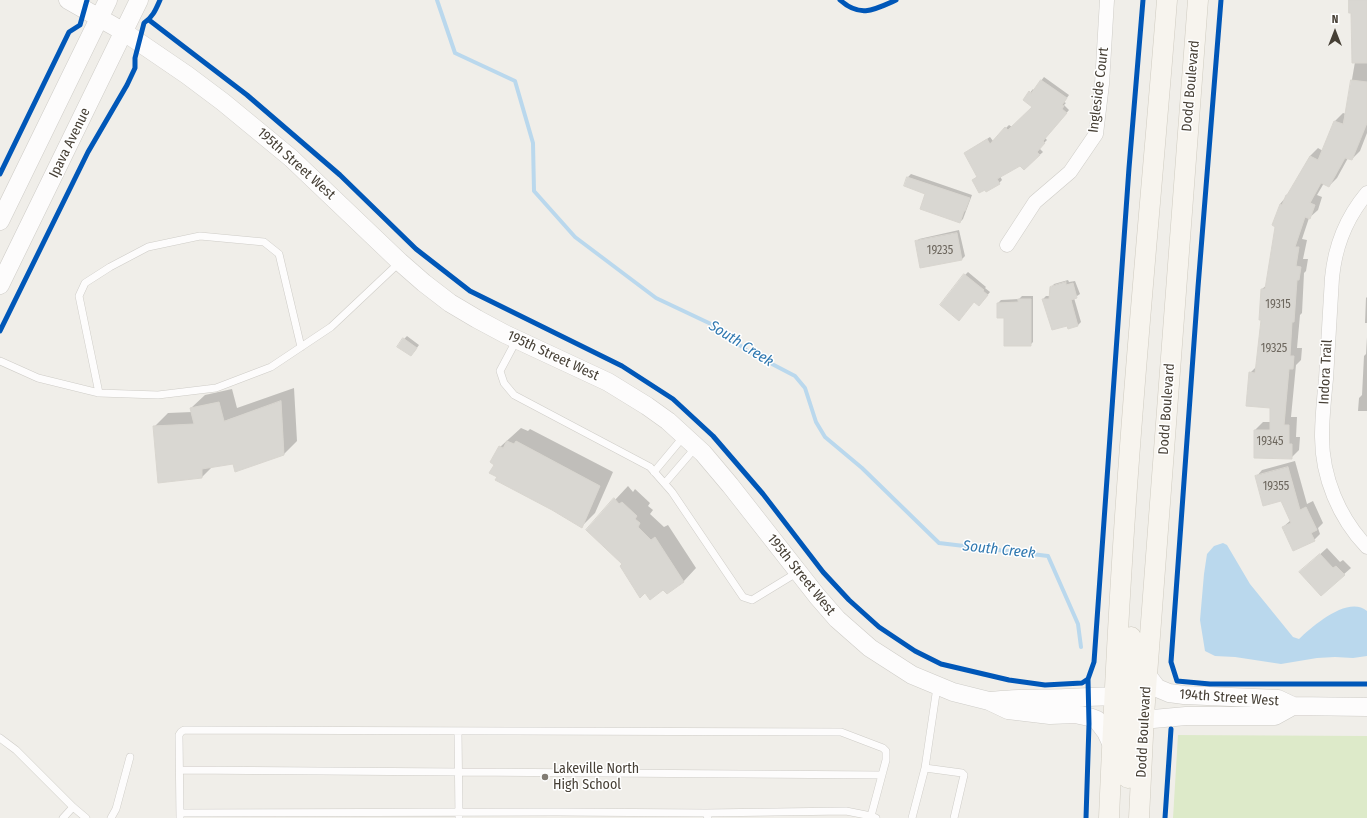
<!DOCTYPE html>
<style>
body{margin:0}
#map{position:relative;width:1367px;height:818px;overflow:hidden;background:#f0eee9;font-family:"Fira Sans Condensed",sans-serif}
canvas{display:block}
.north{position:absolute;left:1315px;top:12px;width:40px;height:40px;-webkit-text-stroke:3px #fff;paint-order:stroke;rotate:0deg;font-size:11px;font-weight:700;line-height:16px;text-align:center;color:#463f35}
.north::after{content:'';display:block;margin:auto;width:14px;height:18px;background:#463f35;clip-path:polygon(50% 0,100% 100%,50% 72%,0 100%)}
</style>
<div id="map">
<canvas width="1367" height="818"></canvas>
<div class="north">N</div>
</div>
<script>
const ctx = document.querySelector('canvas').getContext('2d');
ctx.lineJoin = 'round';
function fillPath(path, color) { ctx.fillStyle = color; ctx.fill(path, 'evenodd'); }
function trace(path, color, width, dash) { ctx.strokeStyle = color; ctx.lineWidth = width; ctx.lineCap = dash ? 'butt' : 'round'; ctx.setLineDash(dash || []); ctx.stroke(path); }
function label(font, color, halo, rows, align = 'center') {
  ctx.font = font + ' "Fira Sans Condensed",sans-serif'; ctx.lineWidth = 3; ctx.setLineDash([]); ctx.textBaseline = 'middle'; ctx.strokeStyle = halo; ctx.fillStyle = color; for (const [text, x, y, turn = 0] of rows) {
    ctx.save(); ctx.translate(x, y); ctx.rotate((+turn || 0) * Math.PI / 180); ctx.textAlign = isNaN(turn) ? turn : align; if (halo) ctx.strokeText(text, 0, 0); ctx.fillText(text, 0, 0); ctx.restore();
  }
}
const green = new Path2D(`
 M1178,735l189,1v82h-194z`);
const water = new Path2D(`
 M1223,543l4,2 23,39 43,53 6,2c14,-13 49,-44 68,-28v45l-14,2 -18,-1 -18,1 -36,6 -46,-7 -20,-1 -10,-5 -5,-31 4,-46 3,-20 7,-8z`);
const shadow = new Path2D(`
 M1350,0h17v133l-7,18 -8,8 -4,-1 -11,20 -8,8 -5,-3 -7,12 5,2 -4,13 -9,8 -7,21 5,1 -4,19h5l-2,12 -2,2 -2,40 -2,2 -3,33h5l-1,12 -5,5 -5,52h6l-1,20h4l-1,13 -8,8 -36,-28 8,-8h8v-15l-21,-34 7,-7 5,-47v-30l5,-4 13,-81 11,-13 19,-35 8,-8 5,3 12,-30 8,-8 3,1 9,-52z
 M1044,77l25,18 -5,7 2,1 -2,2 5,5 -24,28 2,2 -8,8 4,4 -19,17 -4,-4 -20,11 2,4 -3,3 -26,-3 5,-4 -13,-23 25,-16 3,4 16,-16 3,2 22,-21 -10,-6 9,-11 1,1z
 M911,174l61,21 -9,24 -3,3 -34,-29 -21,-7 3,-9z
 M959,230l6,26 -3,3 -46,-17 3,-3z
 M968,272l18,15 -1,1 5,4 -8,10 -17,-27z
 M1068,280l1,2 6,-1 5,13 -6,4 7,24 -3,3 -9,3 -26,-29 3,-3h4l1,-8 3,-4z
 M1022,296h11v46l-3,3 -25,-28 -7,-14 3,-3 18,-1z
 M1367,297v26h-2l1,-25z
 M407,336l12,9 -5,7 -10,-13z
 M1367,337v74h-9l1,-13 3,-3 2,-39 2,-2z
 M294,388l3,53 -13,13 -71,12 -11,11 -48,-50 14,-14 24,-1 -1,-4 14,-13 27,-6 5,19z
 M521,428l7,3 2,-2 83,43 -18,41 -13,13 -83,-50 -4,-12 5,-17z
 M1295,461l12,43 6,-3 10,22 -5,5 2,6 -6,6 -31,-13 8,-7 -10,-20 -25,-23 6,-7z
 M628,486l5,6 2,-3 15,14 -2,3 5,4 -3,4 14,13 4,-2 28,43 -13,14 -60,-18 -36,-34z
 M1327,548l13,14 3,-2 8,8 -30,26 -14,-28z`);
const stream = new Path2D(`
 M437,0l18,53 60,28 18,62 1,48 41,46 81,61 55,26 38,28 46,24 10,12 11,34 9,15 37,31 77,75 109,13 30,68 3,23`);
const building = new Path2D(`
 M1349,0h18v63h-15l-1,-50h-2z
 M1041,80l26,18 -5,7 2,1 -2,3 5,4 -24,28 2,2 -8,9 3,3 -16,15 -4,-4 -23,13 3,5 -14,8 -1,-2 -6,3 -7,-13 5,-3 -13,-24 23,-14 3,5 15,-17 3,3 24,-23 -9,-7 6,-9 2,2z
 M1351,80l16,2v41l-15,37 -7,-2 -16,29 -8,-4 -11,20 5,2 -5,14 -5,-2 -10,30h4l-3,19 5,1 -2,13h-2l-3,42h-2l-2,34h4l-1,13h-4l-5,56h5v19h3v15l-38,-1v-28h16v-22l-24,-2 3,-34 6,1 6,-53h-2l2,-31h4l10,-62 -3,-2 8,-21 2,1 4,-10h1l23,-39 8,4 16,-39 9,3z
 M907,177l63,21 -5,13h-1l-4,12 -40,-14 5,-15 -21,-8z
 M957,233l5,27 -42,8 -5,-27z
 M964,274l20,16 -1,1 5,4 -9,11 -5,-4 -15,19 -19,-16z
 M1066,282v3l7,-2 4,15 -6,2 7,26 -10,3 -1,-3 -15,4 -10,-31h7l1,-12z
 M1018,299h13v47h-27v-28h-7v-15l21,-1z
 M403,338l14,10 -6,8 -14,-9z
 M281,401l3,54 -49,17 -2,-8 -31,5v9l-44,5 -5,-57 41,-2 -4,-16 29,-6 5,19z
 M507,441l7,3 2,-3 84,45 -18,42 -30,-18 -57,-30 2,-3 -8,-4 5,-8 -4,-3 9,-16 4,2z
 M1288,467l12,43 6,-3 11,23 -6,3 4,8 -22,10 -11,-24 9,-4 -10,-22 -18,5 -8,-30z
 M614,498l5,6 3,-2 15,14 -2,3 5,4 -2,4 13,13 4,-3 29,45 -17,12 -4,-4 -13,10 -5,-7 -5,5 -20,-32 2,-2 -36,-34z
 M1320,554l13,14 3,-2 9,9 -24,21 -22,-24z`);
const service = new Path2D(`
 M517,339l-17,32 4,12 10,12 136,72 22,25 71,105 9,3 46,-28
 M0,361l38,17 61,15 59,2 58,-7 55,-21 60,-40 69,-65
 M99,393l-20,-97 6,-13 25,-16 38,-20 52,-11 64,6 15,12 22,93
 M654,472l30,-36
 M665,483l31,-36
 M458,731l1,87
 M0,738l16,12 57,57 13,11
 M925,768l37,5 2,2 -10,43
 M180,770l702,5
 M180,813l377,-1 149,1 2,5
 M706,813l140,-2 25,5 -1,2
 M63,818l10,-11
 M111,818l5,-9 14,-52
 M180,818l-1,-83 2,-3 3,-2 657,2 42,16 3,3v9l-15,56 5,2
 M912,818l13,-50 12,-81`);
const minor = new Path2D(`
 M1367,193c-21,25 -32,53 -35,85 -2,34 -4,67 -6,101 -2,19 -4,39 -4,58 0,40 17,81 45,110
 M1007,245l28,-43 35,-30 26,-38 6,-50 5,-84`);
const tertiary = new Path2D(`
 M68,0l56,32 63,43 36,27 68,56 109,104 24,21 26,20 27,16 28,15 103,48 39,24 21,15 35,32 27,32 87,111 20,23 33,29 42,27 41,17 36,9 19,9 42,5 25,-1 14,3 8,3 9,12 6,13
 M0,221l108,-221
 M0,285l139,-285
 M1147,675l10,13 12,5 15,2 94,4 15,7 74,1
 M992,701c25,-3 49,-2 74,-3 16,0 32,-3 49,-1
 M1144,715l9,4 33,-3h89l18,-10`);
const secondary = new Path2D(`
 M1131,637c-1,16 -2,61 9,73
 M1120,705c11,20 9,51 8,73
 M1109,818c5,-119 11,-239 20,-358 11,-153 26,-307 38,-460
 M1139,818l5,-103 54,-715`);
const cycleway = new Path2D(`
 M840,0c20,18 34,10 56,0
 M1221,0l-23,287 -27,375 6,19 33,3h157
 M149,20l98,75 93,80 76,74 54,42 152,75 51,33 40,37 50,58 60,78 26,28 30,27 36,24 26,13 68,16 36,5 37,-2 6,-4
 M0,174l69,-142 11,-7 7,-25
 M0,331l88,-179 39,-67 8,-17v-10l9,-35c9,-6 12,-14 16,-23
 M1086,818l3,-94 -1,-45 6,-17 35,-494 14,-168
 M1165,818l6,-89`);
const markers = [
 [545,777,4,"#827c74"]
];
const numberNames = [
 ["19235",940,251],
 ["19315",1278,305],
 ["19325",1274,349],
 ["19345",1270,442],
 ["19355",1276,487]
];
const streetNames = [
 ["Dodd Boulevard",1191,86,-85],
 ["Ingleside Court",1099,90,-83],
 ["Ipava Avenue",70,143,-64],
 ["195th Street West",296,164,42],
 ["195th Street West",553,356,25],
 ["Indora Trail",1326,372,-87],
 ["Dodd Boulevard",1167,409,-86],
 ["195th Street West",801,575,51],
 ["194th Street West",1229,698,4],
 ["Dodd Boulevard",1144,732,-87]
];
const poiNames = [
 ["Lakeville North",553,769],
 ["High School",553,785]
];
const waterNames = [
 ["South Creek",741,344,32],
 ["South Creek",999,550,6]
];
fillPath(green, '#ddeac9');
fillPath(water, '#bad8ed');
fillPath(shadow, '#0003');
trace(stream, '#bad8ed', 4);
fillPath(building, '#d9d7d2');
trace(building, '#d8d5cf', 1);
trace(service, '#ceccc7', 8);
trace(minor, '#ceccc7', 15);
trace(tertiary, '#ceccc7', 19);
trace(secondary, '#cfcbc0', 21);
trace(service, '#fdfcfc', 7);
trace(minor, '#fdfcfc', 14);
trace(tertiary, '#fdfcfc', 18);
trace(secondary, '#f7f4ee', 20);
trace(cycleway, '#0057b8', 5);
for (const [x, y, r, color] of markers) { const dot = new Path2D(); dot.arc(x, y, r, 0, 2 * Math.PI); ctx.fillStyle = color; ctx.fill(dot); trace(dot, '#fff', 1.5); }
label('12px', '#6c665d', null, numberNames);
label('14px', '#463f35', '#fff', streetNames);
label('14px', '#463f35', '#fff', poiNames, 'left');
label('italic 15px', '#3078b0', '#fff', waterNames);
</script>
